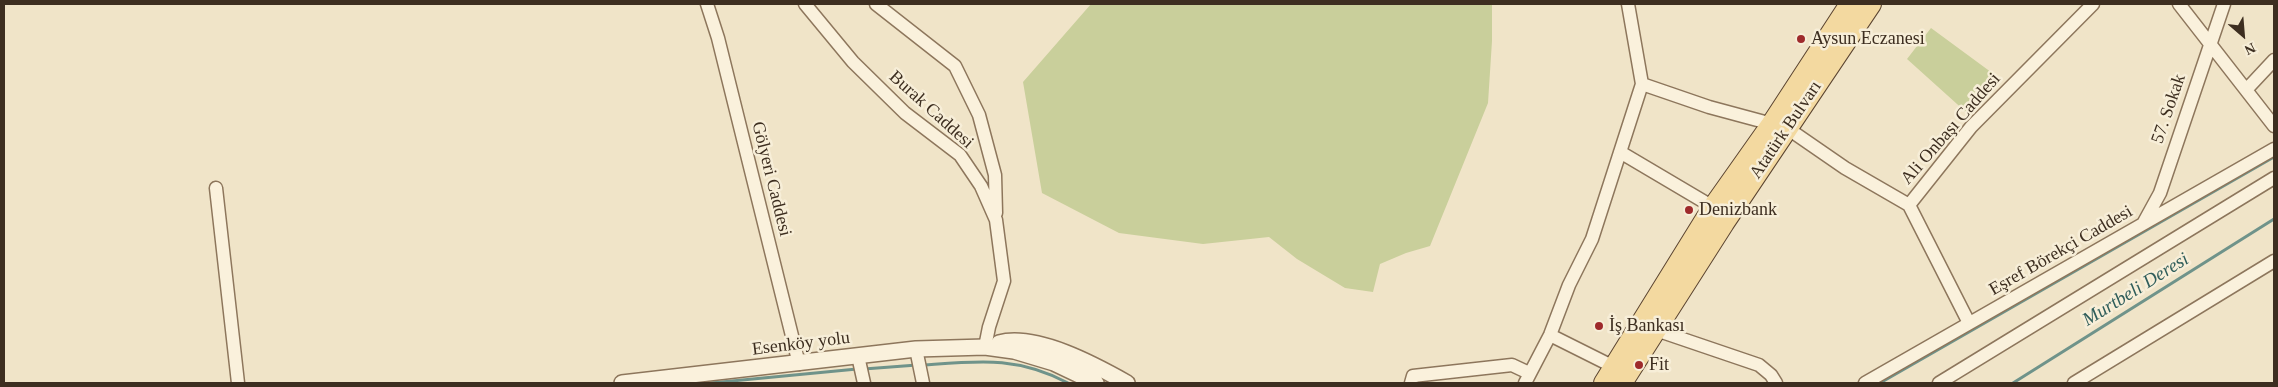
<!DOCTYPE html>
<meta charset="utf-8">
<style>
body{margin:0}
#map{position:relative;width:2278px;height:387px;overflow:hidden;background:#f0e4c8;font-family:"Times New Roman",serif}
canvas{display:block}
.frame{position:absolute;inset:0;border:5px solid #3d2e20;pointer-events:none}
.north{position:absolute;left:2218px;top:10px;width:50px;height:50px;-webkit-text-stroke:4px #f7eed8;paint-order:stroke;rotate:153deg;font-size:14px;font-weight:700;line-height:20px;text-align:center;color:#3d2e20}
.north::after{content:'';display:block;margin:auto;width:18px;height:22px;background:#3d2e20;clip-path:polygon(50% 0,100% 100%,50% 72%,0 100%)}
</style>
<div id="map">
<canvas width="2278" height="387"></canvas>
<div class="frame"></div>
<div class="north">N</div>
</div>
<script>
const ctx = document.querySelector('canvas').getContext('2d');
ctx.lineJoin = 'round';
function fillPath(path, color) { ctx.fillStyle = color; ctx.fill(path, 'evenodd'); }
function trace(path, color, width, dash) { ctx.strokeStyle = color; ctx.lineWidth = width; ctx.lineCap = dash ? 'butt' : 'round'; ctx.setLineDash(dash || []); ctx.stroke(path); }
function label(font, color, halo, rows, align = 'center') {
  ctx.font = font + ' "Times New Roman",serif'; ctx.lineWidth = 5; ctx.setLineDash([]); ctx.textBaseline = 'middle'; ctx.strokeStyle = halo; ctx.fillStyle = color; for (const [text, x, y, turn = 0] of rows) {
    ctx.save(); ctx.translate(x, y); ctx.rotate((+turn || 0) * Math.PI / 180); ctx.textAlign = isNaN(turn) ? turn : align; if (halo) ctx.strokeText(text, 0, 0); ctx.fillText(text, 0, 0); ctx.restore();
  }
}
const green = new Path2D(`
 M1091,4h401v37l-4,62 -58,143 -24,7 -26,11 -7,28 -28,-4 -48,-29 -28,-22 -66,7 -84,-11 -77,-40 -19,-111z
 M1931,28l68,50 -32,35 -60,-54z`);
const stream = new Path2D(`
 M924,365c55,-4 93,-9 144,18
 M864,369l53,-4
 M711,383l146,-14
 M1880,383l394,-226
 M2013,383l261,-164`);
const minor = new Path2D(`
 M707,4l11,34 81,326
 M805,4l48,58 52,51 55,42 21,31 15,34 8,61 -15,46 -4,20
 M876,4l79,62 24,49 16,60 1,38
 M2179,4l95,122
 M1642,84l67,23 78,21 58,40 64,37
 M2246,90l28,-30
 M1620,152l93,55
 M216,188l22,195
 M2143,224l17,-31 64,-189
 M1969,323l-60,-118 62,-78 122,-123
 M1656,330l103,35 12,10 5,8
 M1550,335l64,32
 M916,349l7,34
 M858,356l6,27
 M1411,383l2,-7 99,-11 17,8
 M1525,383l25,-48 19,-50 23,-46 50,-155 -14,-80
 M1865,383l409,-234
 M1939,383l335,-205
 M2074,383l200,-122`);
const tertiary = new Path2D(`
 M999,343c37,-10 96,22 128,40
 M622,383l294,-34 69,-2 29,4 40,12 42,20`);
const primary = new Path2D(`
 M1604,383l109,-176 58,-82 79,-121
 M1622,383l102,-160 147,-219`);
const markers = [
 [1801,39,5,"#9e2a2b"],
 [1689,210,5,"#9e2a2b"],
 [1599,326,5,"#9e2a2b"],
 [1639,365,5,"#9e2a2b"]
];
const poiNames = [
 ["Aysun Eczanesi",1811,39],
 ["Denizbank",1699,210],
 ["İş Bankası",1609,326],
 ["Fit",1649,365]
];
const streetNames = [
 ["57. Sokak",2169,109,-71],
 ["Burak Caddesi",931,110,42],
 ["Ali Onbaşı Caddesi",1951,129,-49],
 ["Atatürk Bulvarı",1786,130,-56],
 ["Gölyeri Caddesi",771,179,76],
 ["Eşref Börekçi Caddesi",2061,251,-30],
 ["Esenköy yolu",801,344,-7]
];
const waterNames = [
 ["Murtbeli Deresi",2136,290,-32]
];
fillPath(green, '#c9cf9b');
trace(stream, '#6f938a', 3);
trace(minor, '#8d765c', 15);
trace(tertiary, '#8d765c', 18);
trace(primary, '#5b4430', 22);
trace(minor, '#faf1dc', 12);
trace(tertiary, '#faf1dc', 15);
trace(primary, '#f3d9a0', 20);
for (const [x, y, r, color] of markers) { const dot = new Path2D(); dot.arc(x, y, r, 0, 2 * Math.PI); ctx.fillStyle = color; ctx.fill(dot); trace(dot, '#f7eed8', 2); }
label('18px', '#3d2e20', '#f7eed8', poiNames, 'left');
label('18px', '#3d2e20', '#f7eed8', streetNames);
label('italic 19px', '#2f5d5a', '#f7eed8', waterNames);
</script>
